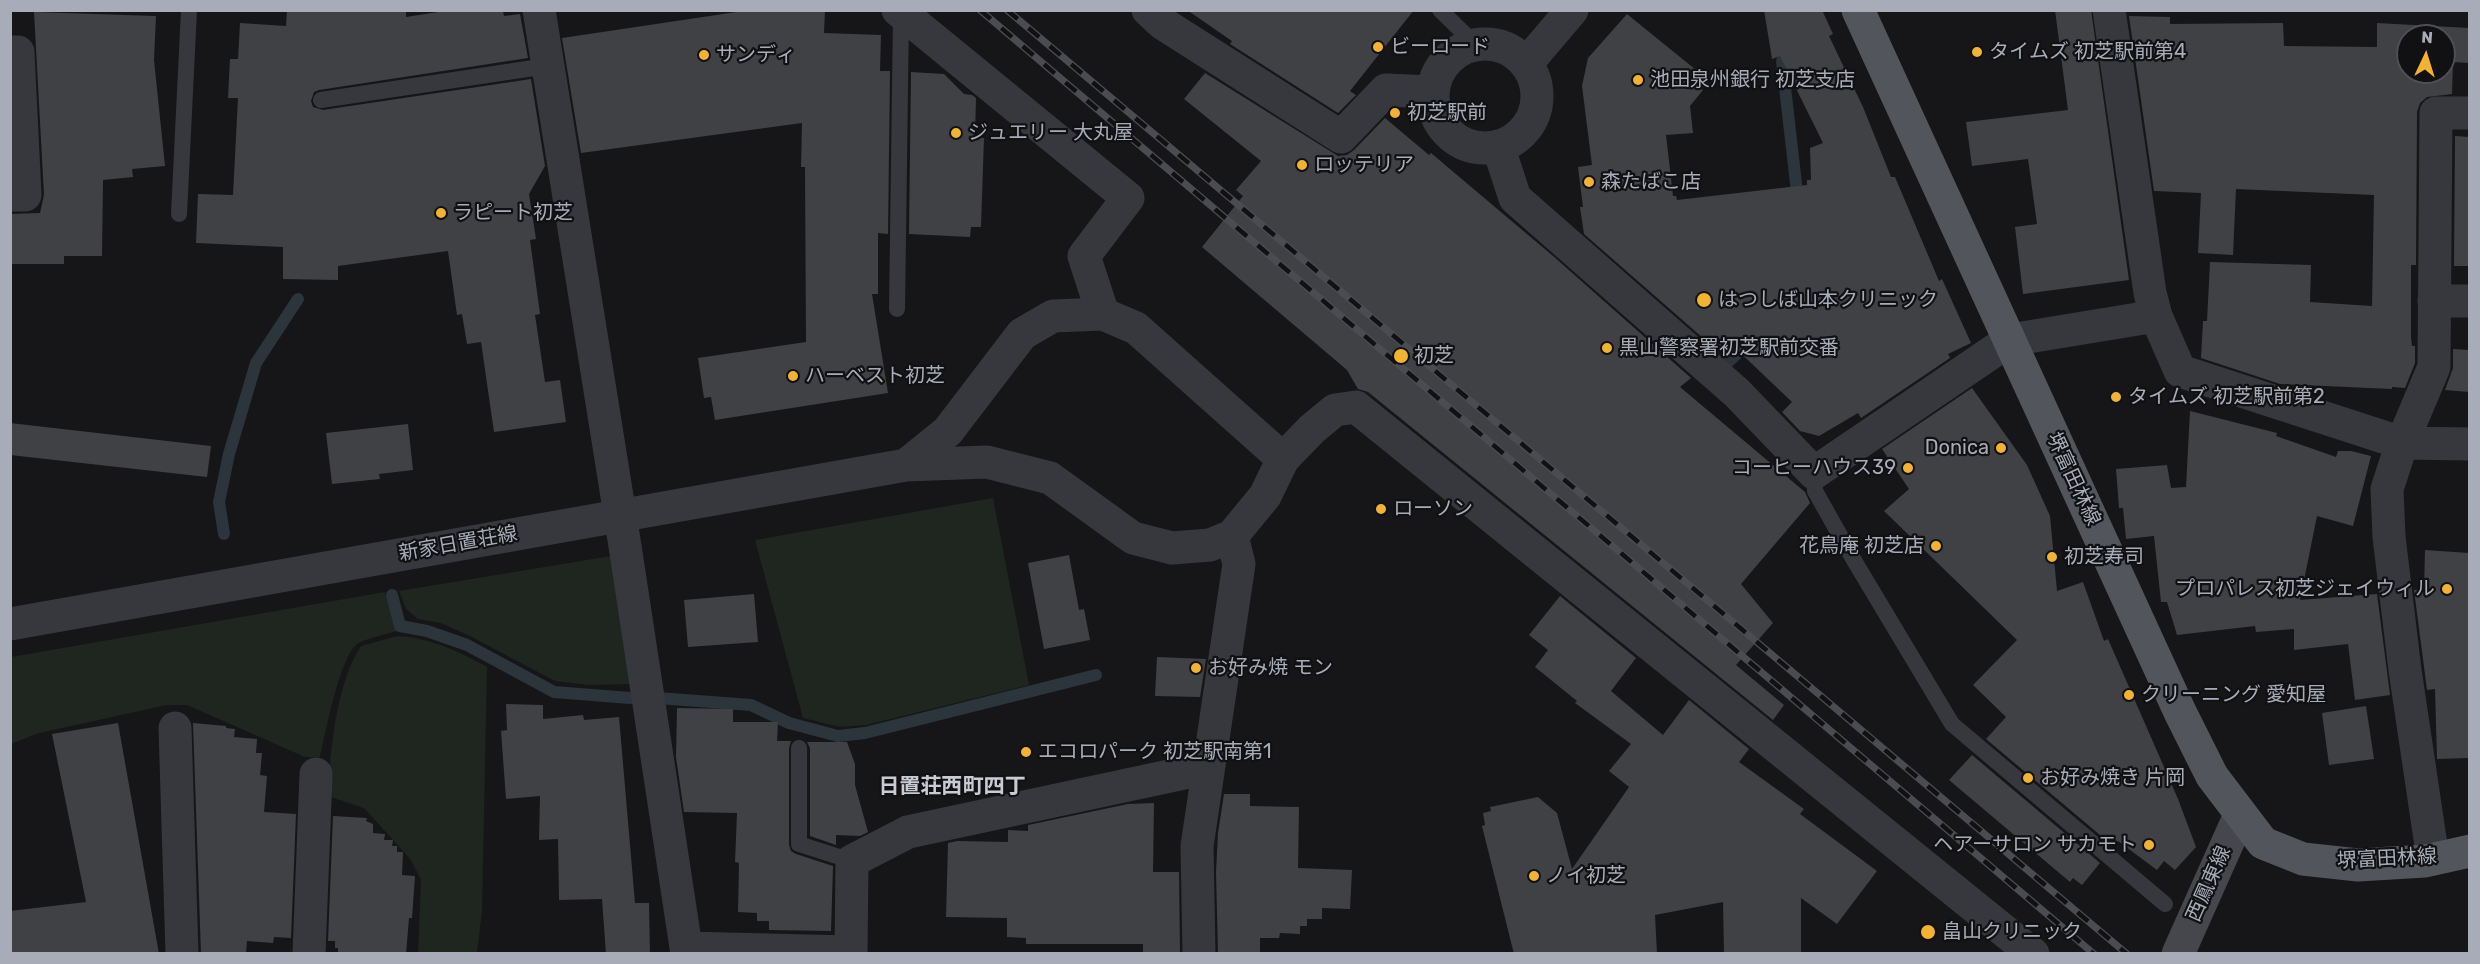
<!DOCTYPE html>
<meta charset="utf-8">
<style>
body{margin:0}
#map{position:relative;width:2480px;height:964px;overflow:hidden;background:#161618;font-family:Rubik,sans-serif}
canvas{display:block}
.frame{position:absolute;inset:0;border:12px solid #a7acb8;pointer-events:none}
.north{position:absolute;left:2396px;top:24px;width:60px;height:60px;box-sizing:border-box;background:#111113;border:2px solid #4d4f55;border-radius:50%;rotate:4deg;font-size:16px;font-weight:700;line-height:24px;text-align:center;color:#a7acb8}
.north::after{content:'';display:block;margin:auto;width:21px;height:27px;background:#f3b332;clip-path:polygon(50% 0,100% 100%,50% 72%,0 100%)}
</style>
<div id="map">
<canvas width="2480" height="964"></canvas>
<div class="frame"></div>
<div class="north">N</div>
</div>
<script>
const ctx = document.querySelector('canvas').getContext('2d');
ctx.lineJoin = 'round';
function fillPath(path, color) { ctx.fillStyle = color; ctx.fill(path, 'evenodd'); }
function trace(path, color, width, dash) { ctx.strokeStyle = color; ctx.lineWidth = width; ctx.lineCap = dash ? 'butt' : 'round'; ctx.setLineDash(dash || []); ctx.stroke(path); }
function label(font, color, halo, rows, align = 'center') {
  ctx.font = font + ' Rubik,"Noto Sans JP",sans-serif'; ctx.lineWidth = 4.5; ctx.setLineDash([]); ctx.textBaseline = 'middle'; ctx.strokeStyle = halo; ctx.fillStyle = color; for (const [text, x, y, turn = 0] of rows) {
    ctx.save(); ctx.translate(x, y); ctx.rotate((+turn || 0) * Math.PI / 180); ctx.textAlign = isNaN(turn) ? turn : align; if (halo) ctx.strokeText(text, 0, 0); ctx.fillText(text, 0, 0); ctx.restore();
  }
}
const green = new Path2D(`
 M993,498l36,187 -163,40 -26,2 -37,-9 -48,-178z
 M617,555l21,129 -50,1 -33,-4 -85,-45 -29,-13 -23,-4 -12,-10 -7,-18z
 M385,592l12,39c-10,3 -34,8 -41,14 -16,13 -31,90 -36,112h-15l-118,-52h-20l-128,28 -28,11v-87z
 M397,636c34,2 61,15 90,31l-5,244 -5,42h-59l3,-73 -10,-20 -47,-52 -36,-12c2,-45 8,-112 33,-150z`);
const stream = new Path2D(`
 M1782,61l16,140
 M1727,363l24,-22
 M224,534l-5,-32 10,-48 27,-91 42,-64
 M392,595l8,31 27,5 40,14 87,47 76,6
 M658,698l93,7 38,18 49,13 27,-3 231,-58`);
const building = new Path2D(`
 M287,10h119v7l39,-6h58l1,5 16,-2 8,44 -209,32 -5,2 -3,9 2,6 10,3 208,-31 14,87 -16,28 7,45 -6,1 10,74 -5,1 10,67 15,-2 6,42 -72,10 -13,-90 -14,2 -5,-30 -5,1 -9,-64 -110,15v14l-55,-1v-32l-87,-4 2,-49 35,1 5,-97h-10l2,-39h8l2,-36 46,3z
 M750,10h75l-1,23 57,2 -1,36h10l-2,163 -10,-1v61h-6l16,99 -173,27 -4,-23 -7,1 -6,-40 108,-16 -1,-175h-4l1,-44 -221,30 -19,-115z
 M1187,10h227l-64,81 6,4 -18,18 -108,-69 2,-3z
 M1764,10h58l11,24 -4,2 34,71 28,70h4l44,104 3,-2 29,64 -23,11 2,4 -89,60 -3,-5 -39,23 -19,-5 -18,-19 10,-10 -62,-59 -11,9 -135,-118 -4,-27h3l-5,-40 14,-2 -10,-79 6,-28 39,-44 69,56 -8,9 15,11 -13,16 3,27 -27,2 7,61h3l1,4 130,-15v-5h4l-1,-32 13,-5 -43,-87 -8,3z
 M2055,10h36l38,270 -106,14 -8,-67 22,-3 -9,-65 -56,7 -6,-44 102,-12z
 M34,12l122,4 -2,44 11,106 -33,3 1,8 -30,3 -1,76h-38v8h-54v-50l30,-1 4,-18z
 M2129,16l41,1v7l113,-1 1,23 93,1v-24l92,5v35l-16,-1 -1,32 -25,3 -7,6 -3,9 -1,153h-5v72l1,9h3v17l-10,25 -13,-1v2l-112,-5 -79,-26 2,-37h4l3,-59 101,3 -1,37 62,4 2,-111 -138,-6 -3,66 -35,-2 3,-60 -47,-2zM2408,36h36v36h-36z
 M911,72l33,2 20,20 8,1 4,3 -1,40h9l-3,89h-10l-1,10 -61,-3z
 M1205,73l133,83 9,-1 7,-5 31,-32 44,37 2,-2 122,103 138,122 -11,9 125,105 5,11 -69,81 32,39 -37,42 48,40 -11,15 -405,-328 -10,-3 -11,-19 -145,-123 41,-51 -7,-6 25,-29 -77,-62z
 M2455,136l14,1v129h-15z
 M2453,349l16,1v42l-24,-2 8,-22z
 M1972,388l55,77 23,51 7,75 26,-9 21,59 4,-2 70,160 18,48 -21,23 -11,-9 -7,9 -39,-29 -5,5 -127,-107 20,-22 -33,-32 44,-45 -133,-129 25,-22 -27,-40z
 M2190,411l87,22 -1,3 60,21 2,-6h13l20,5 -18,70 -36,-10 -17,84 77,-6 13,101 -35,5 -7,-56 -54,6v-21l-38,3 -1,-6 -78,9 -10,-33h-6l-7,-66 -28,3 -3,-31h-4l-3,-39 51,-4 4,23 15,-1z
 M10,423l201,23 -4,31 -197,-22z
 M408,424l5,46 -34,4 1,5 -48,5 -6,-51z
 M2425,550l44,3v205l-32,1 -2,-70 -8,1 -13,-100h10z
 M1069,555l10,55 5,-1 6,31 -46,9 -16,-86z
 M754,594l4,48 -70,5 -4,-47z
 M1560,596l76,62 -25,33 52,44 26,-35 60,49 -10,13 65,47 -4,5 77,57 -40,53 -36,-26v56h-77l-1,-52 -68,13 2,39h-143l-32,-128 3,-1 -2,-12 8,-2 -1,-4 48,-10 19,16 15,56 57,-82 -20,-16 22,-27 -56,-41 2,-2 -42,-34 13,-17 -19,-15z
 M1157,657l49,2 -6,38 -45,-1z
 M506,704l37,1v14l40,-4 1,5 35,-3 16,186h14l1,51h-44l-4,-55 -43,1 -1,-61 -19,1 1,-44 -34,3 -5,-68 6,-1z
 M2366,706l8,53 -45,6 -7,-52z
 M677,708l56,1v13h45l-1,19h14l-2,7v97l2,6 5,3 37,12 -2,65 -62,-1v-9h-12v-8l-19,-1 1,-49 -4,-1 2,-49 -53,-1 -8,-55z
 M118,723l41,231h-149v-43l76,-9 -34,-168z
 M193,723l33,3v2l9,1 -1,8 23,2 -1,14h6l-2,22 7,1 -3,36 32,2 -5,124 -17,-1 -1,6 -26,-2 -1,13h-45z
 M807,742h40l8,22v21l13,47 -8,4 -24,-1v10l-26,-9v-88z
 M1972,755l128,108 -18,22 -9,-7 -3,4 -121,-102z
 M1224,794h26v12l49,1 -1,61 54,2 -2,39 -28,-1v11h-15v7h-7v8l-20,-1 -1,5h-19v16h-42l-2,-82 2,-39z
 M1154,803l-1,69h26l1,82h-37v-10h-117v-6l-19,-1v-19l-61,-1 2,-74 9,-2 51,1v-12l20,1v-6l100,-21z
 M333,816l34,2 -1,3 7,3v9l12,1 -1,6h9l-1,6h5v6h6l-1,23 13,1 -3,42h-3l-3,36h-68v-6h-3v-7h-7z`);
const service = new Path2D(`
 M1440,10l35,34
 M321,100l226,-34
 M179,214l10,-204
 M897,309l4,-295
 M1814,473l1,18 40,71 97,162 213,180
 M799,748v96l53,17`);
const minor = new Path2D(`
 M539,10l86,536 62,408
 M898,10l230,188 -44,58 19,58
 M1148,10l14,13 179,114 45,-47 46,2
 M2109,10l41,283 6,23 24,55 222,72 68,1
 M1433 96a52 52 0 1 1 104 0a52 52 0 1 1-104 0Z
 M10,52h8l7,143h-15
 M1498,146l17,52 222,195 77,80 196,-133 146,-24
 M2434,301h36
 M1283,459l29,-30 23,-19 21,-3 677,547
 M175,728l7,226
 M2433,859l-28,-189 -16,-133 -2,-48 15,-46 32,-76 2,-254h34
 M686,948l165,4
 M309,954l7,-180
 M851,954l1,-93 56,-29 299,-64
 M1199,954l-2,-108 42,-282 -7,-28`);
const tertiary = new Path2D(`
 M1527,63l45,-53
 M10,624l896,-159 81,-3 63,16 83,60 39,10 38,-3 22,-9 33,-40 18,-37 -147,-131 -33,-14 -50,2 -31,18 -74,97 -42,34`);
const secondary = new Path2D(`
 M2178,954l62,-139`);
const primary = new Path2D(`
 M1858,10l322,702 32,64 51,67 40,16 55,6 67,-4 45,-10`);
const rail = new Path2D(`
 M980,10l1114,944
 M1007,10l1120,944`);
const markers = [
 [1378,47,6,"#f3b332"],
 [1977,52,6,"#f3b332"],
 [704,55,6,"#f3b332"],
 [1638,80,6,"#f3b332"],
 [1395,113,6,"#f3b332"],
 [956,133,6,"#f3b332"],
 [1302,165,6,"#f3b332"],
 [1589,182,6,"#f3b332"],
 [441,213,6,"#f3b332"],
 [1704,300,8,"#f3b332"],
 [1607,348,6,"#f3b332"],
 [1401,356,8,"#f3b332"],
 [793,376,6,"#f3b332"],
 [2116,397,6,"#f3b332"],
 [2001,448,6,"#f3b332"],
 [1908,468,6,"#f3b332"],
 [1381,509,6,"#f3b332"],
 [1936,546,6,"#f3b332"],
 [2052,557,6,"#f3b332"],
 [2447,589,6,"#f3b332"],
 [1196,668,6,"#f3b332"],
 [2129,695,6,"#f3b332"],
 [1026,752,6,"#f3b332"],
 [2028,778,6,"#f3b332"],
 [2149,845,6,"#f3b332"],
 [1534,876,6,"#f3b332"],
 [1928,932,8,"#f3b332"]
];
const poiNames = [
 ["ビーロード",1390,47],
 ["タイムズ 初芝駅前第4",1989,52],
 ["サンディ",716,55],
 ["池田泉州銀行 初芝支店",1650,80],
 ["初芝駅前",1407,113],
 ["ジュエリー 大丸屋",968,133],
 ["ロッテリア",1314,165],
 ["森たばこ店",1601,182],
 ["ラピート初芝",453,213],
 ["はつしば山本クリニック",1718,300],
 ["黒山警察署初芝駅前交番",1619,348],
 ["初芝",1414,356],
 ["ハーベスト初芝",805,376],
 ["タイムズ 初芝駅前第2",2128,397],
 ["Donica",1989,448,"right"],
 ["コーヒーハウス39",1896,468,"right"],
 ["ローソン",1393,509],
 ["花鳥庵 初芝店",1924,546,"right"],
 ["初芝寿司",2064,557],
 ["プロパレス初芝ジェイウィル",2435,589,"right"],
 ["お好み焼 モン",1208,668],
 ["クリーニング 愛知屋",2141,695],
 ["エコロパーク 初芝駅南第1",1038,752],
 ["お好み焼き 片岡",2040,778],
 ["ヘアーサロン サカモト",2137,845,"right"],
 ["ノイ初芝",1546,876],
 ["畠山クリニック",1942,932]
];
const streetNames = [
 ["堺富田林線",2073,479,65],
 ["新家日置荘線",458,544,-10],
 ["堺富田林線",2387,859,-3],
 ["西鳳東線",2209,884,-66]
];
const neighbourhoodNames = [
 ["日置荘西町四丁",952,787]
];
fillPath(green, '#1e261f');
trace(stream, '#2c343c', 12);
fillPath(building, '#404145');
trace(service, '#37383d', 16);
trace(minor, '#37383d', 33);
trace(tertiary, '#37383d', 33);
trace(secondary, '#45474d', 33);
trace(primary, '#53555c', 33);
trace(rail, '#4a4c52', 7);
trace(rail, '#111113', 4.5, [14]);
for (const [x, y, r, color] of markers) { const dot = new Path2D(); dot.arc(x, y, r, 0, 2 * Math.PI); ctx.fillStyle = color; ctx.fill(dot); trace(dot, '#111113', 2); }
label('20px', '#a7acb8', '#111113', poiNames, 'left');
label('20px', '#a7acb8', '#111113', streetNames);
label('bold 21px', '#c9cbd4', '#111113', neighbourhoodNames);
</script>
